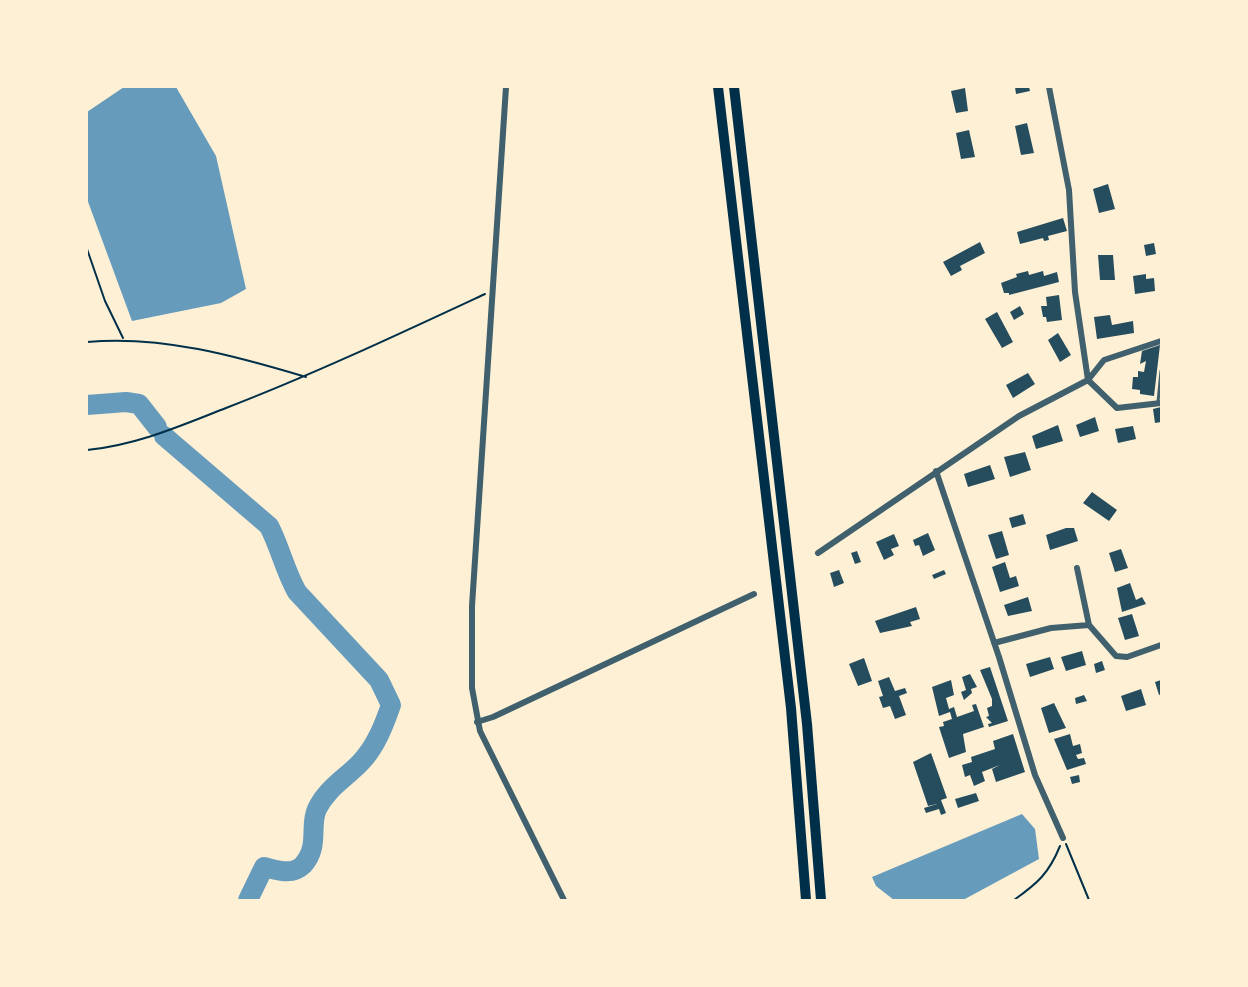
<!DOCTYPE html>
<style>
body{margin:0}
#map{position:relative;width:1248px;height:987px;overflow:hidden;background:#fdf0d5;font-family:Figtree,sans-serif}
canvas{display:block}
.frame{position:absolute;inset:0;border:88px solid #fdf0d5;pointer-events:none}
</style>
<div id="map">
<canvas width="1248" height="987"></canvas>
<div class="frame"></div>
</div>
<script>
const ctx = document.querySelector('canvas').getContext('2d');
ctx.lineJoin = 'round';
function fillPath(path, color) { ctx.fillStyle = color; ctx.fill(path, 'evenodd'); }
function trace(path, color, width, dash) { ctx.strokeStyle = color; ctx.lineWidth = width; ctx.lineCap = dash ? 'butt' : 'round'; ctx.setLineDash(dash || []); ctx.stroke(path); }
const water = new Path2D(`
 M124,87h52l40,69 30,133 -25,14 -89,18 -45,-122v-87z
 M1022,814l13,15 4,30 -76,41h-69l-18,-14 -4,-9z`);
const river = new Path2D(`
 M87,405l39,-3 13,2 18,23
 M164,436l105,90c11,21 16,45 28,66l82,88 12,25c-7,20 -15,41 -30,57 -15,16 -34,26 -44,47 -8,17 3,37 -14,56 -11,11 -26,5 -39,2l-16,33`);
const building = new Path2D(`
 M1015,87h14l1,4 -14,3z
 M965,88l3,23 -12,2 -5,-22z
 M1027,123l7,30 -13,2 -6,-29z
 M969,130l6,27 -14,2 -5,-26z
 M1108,184l7,25 -16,4 -6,-24z
 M1063,218l4,13 -19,5 1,4 -5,1 -1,-3 -23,6 -3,-12z
 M980,242l5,11 -25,13 2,4 -11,6 -8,-14z
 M1154,243l2,11 -10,2 -2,-11z
 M1098,255h15l2,25h-15z
 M1028,271l1,4 14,-4 1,5 13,-4 2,10 -50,13v-2h-5l-3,-10 16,-6 -1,-3z
 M1146,274v5l8,-1 1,13 -20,3 -2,-18z
 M1059,295l3,25 -15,2 -1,-5h-3l-2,-11h6l-1,-9z
 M1020,306l4,8 -10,6 -4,-8z
 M997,312l16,30 -11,6 -17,-29z
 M1110,315l2,10 21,-4 1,12 -37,6 -3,-22z
 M1058,333l13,22 -11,7 -12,-22z
 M1160,345l-6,51 -14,-2v-4l-8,-1 1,-12h5v-6l6,1 2,-11 -6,3 2,-13z
 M1028,373l7,11 -22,14 -7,-13z
 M1161,407v15l-6,1 -2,-14z
 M1095,417l4,14 -19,6 -4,-12z
 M1058,425l5,16 -27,8 -4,-13z
 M1133,426l3,13 -18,4 -3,-14z
 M1025,452l6,18 -21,7 -6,-20z
 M990,465l5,14 -27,8 -4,-13z
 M1092,492l25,18 -8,11 -26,-18z
 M1023,514l3,10 -14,4 -3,-10z
 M1066,528h8l4,13 -28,9 -4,-15z
 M1002,531l7,24 -13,4 -8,-24z
 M928,533l7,17 -12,6 -4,-11 -4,1 -2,-6z
 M894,534l5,12 -8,3 3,6 -10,5 -8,-18z
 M1121,549l7,19 -13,4 -6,-19z
 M857,551l4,11 -6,2 -4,-11z
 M1005,562l5,16 6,-2 3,10 -19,6 -8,-25z
 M839,570l5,13 -10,4 -4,-14z
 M944,570l2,4 -12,5 -2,-4z
 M1130,583l6,17 6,-3 4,7 -24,8 -5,-24z
 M1028,597l4,14 -24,5 -4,-11z
 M916,607l4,12 -10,3 2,4 -32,7 -5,-12z
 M1132,614l7,22 -14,4 -7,-22z
 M1082,651l4,14 -20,6 -5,-14z
 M1050,657l4,12 -24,8 -4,-13z
 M864,658l8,23 -14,5 -9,-22z
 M1102,661l3,9 -9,3 -2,-9z
 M990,667l18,54 -19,6 -1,-3 4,-1 -6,-6 3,-1 -2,-8 5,-2v-7l-12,-29z
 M970,674l7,13 -6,2 1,4 -8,7 -3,-8 5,-2 -4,-13z
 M889,677l6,14 10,-3 2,5 -8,3 7,19 -11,4 -5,-13 -7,2 -4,-11 4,-1 -5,-15z
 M951,680l3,15 -8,3 3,11 5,-2 3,10 17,-6 -2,-6 4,-1 8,23 -21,7 3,18 -17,6 -10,-31 5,-1 -1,-4 9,-3 -2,-7 -11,4 -7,-29z
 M1161,680v14l-2,1 -4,-13z
 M1141,689l5,16 -20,6 -5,-15z
 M1084,695l3,6 -11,3 -1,-6z
 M1054,703l12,25 -17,5 -8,-25z
 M1013,734l12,38 -29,10 -4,-13 8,-4 -18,7 3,9 -11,5 -4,-11 -5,2 -3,-12 10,-3 -1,-5 24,-8 -2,-8z
 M1070,734l3,12 7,-2 2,9 -6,2 2,4 6,-1 2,6 -19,6 -13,-31z
 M931,753l16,45 -6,2 5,13 -5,2 -2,-6 -13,4 -2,-5 13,-4 -9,2 -15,-44z
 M1079,775l1,7 -8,2 -2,-7z
 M976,793l3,8 -21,7 -3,-9z`);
const path = new Path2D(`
 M87,249l18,52 18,37
 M87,342c74,-7 149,14 219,35
 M87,450c50,-5 93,-24 139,-42 88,-34 173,-74 259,-114
 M1066,844l23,56
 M1014,900c24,-17 35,-27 46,-54`);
const service = new Path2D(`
 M1158,402l3,-31`);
const minor = new Path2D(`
 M506,87l-34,519v82l8,43 84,169
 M1049,87l20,103 6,102 13,88
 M1088,380l29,28 44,-5
 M936,471l63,186 36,118 28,63
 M818,553l201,-137 69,-36 16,-20 57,-19
 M1077,568l12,57
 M994,643l57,-15 38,-3 27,31 11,1 34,-12
 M477,722l16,-5 261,-123`);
const trunk = new Path2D(`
 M718,87l73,621 15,192
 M734,87l73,637 14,176`);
fillPath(water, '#669bbc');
trace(river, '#669bbc', 20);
fillPath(building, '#264d5e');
trace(path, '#003049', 2);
trace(service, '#3f606c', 3);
trace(minor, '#3f606c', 6);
trace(trunk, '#003049', 10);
</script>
